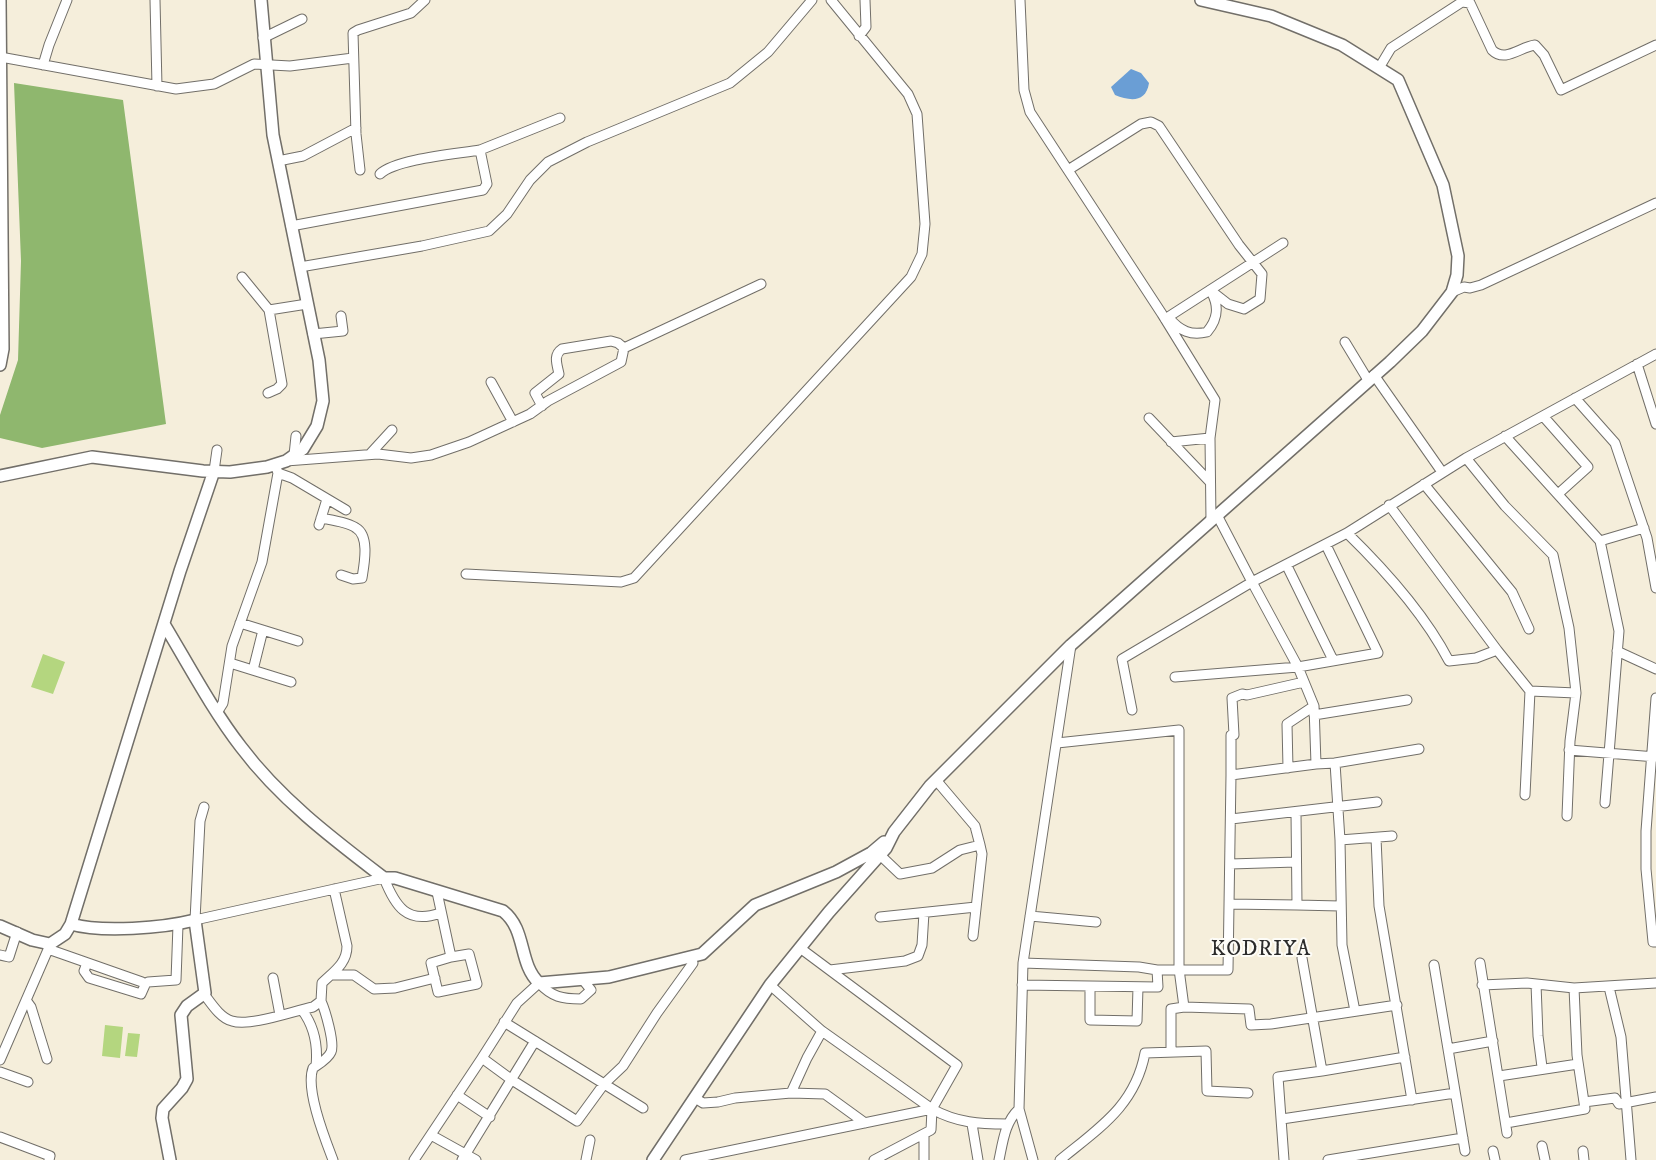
<!DOCTYPE html>
<style>
body{margin:0}
canvas{display:block;background:#f5eedb}
</style>
<canvas width="1656" height="1160"></canvas>
<script>
const ctx = document.querySelector('canvas').getContext('2d');
ctx.lineJoin = 'round';
function fillPath(path, color) { ctx.fillStyle = color; ctx.fill(path, 'evenodd'); }
function trace(path, color, width, dash) { ctx.strokeStyle = color; ctx.lineWidth = width; ctx.lineCap = dash ? 'butt' : 'round'; ctx.setLineDash(dash || []); ctx.stroke(path); }
function label(font, color, halo, rows, align = 'center') {
  ctx.font = font + ' "IM FELL DW Pica",serif'; ctx.lineWidth = 4; ctx.setLineDash([]); ctx.textBaseline = 'middle'; ctx.strokeStyle = halo; ctx.fillStyle = color; for (const [text, x, y, turn = 0] of rows) {
    ctx.save(); ctx.translate(x, y); ctx.rotate((+turn || 0) * Math.PI / 180); ctx.textAlign = isNaN(turn) ? turn : align; if (halo) ctx.strokeText(text, 0, 0); ctx.fillText(text, 0, 0); ctx.restore();
  }
}
const green = new Path2D(`
 M43,654l22,8 -12,32 -22,-7z
 M105,1025l18,2 -3,31 -18,-2z
 M128,1033l12,1 -3,23 -12,-1z`);
const forest = new Path2D(`
 M14,83l109,17 43,324 -124,24 -42,-10v-23l18,-55 3,-99z`);
const water = new Path2D(`
 M1131,69l10,4 8,10c-3,20 -19,18 -34,12l-4,-8z`);
const street = new Path2D(`
 M155,0l2,86
 M1020,0l4,90 6,22 132,202 53,86 -5,38 1,83
 M859,36l7,-9 -1,-27
 M263,38l39,-19
 M0,57l176,32 38,-5 40,-20 36,2 63,-8
 M43,65l6,-20 18,-45
 M1379,68l12,-20 71,-46 8,1 22,47c13,13 28,-3 43,-5l9,10 17,35 95,-45
 M278,161l25,-5 53,-28
 M360,170l-4,-36 -3,-101 5,-3 53,-17 14,-13
 M1068,170l73,-46 10,-2 8,4 80,119 23,29 -2,25 -16,10 -16,-5 -18,-14
 M380,174c16,-15 76,-20 100,-24
 M291,226l192,-36 4,-6 -7,-34 80,-32
 M300,267l122,-21 67,-15 18,-17 23,-34 18,-18 39,-20 143,-59 38,-31 44,-52
 M242,277l27,33 38,-6
 M1452,292l12,-5 6,1 11,-3 175,-82
 M1169,318c11,13 22,18 38,14 11,-13 12,-25 5,-39
 M1165,319l118,-76
 M313,334l30,-3 -2,-15
 M1345,342l23,38
 M1637,364l19,60
 M1374,375l68,97
 M491,382l22,40
 M268,393l9,-4 5,-5 -13,-74
 M1575,398l40,45 32,95 9,50
 M542,406l-7,-13 24,-19c-2,-10 -6,-19 3,-25l49,-8 7,2 6,5
 M1543,416l45,51 -30,27
 M1149,418l60,63
 M1505,436l95,105 19,90 -14,172
 M1171,442l39,-4
 M370,454l22,-24
 M294,455l2,-19
 M1466,458l190,-104
 M286,461l92,-7 33,4 20,-3 38,-13 61,-28 18,-13 73,-39 3,-14 137,-64
 M214,471l3,-21
 M278,473l14,5 54,32
 M1424,484l88,108 17,37
 M321,518c10,2 27,4 35,10 14,8 8,37 6,50l-9,1 -12,-4
 M319,525l8,-26
 M1347,533c38,37 77,80 102,128l27,-3 21,-8 -108,-145
 M1600,541l44,-13
 M1287,566l46,94
 M466,574l155,8 13,-4 277,-301 11,-23 3,-30 -8,-110 -9,-20 -77,-94
 M240,623l58,18
 M1497,650l33,41 -5,104
 M1617,651l39,18
 M230,663l61,19
 M253,670l10,-40
 M1175,677l123,-10 80,-14 -52,-108
 M1530,691l46,2
 M1656,698l-10,133v38l7,73h3
 M1132,710l-10,-51 130,-77 -35,-67
 M218,711l5,-8 9,-57 30,-84 16,-89 -3,-9
 M1314,715l93,-15
 M1231,735v40
 M1234,735l-2,-37 10,-4 5,1 57,-13
 M1057,743l122,-13v239l5,38 -13,2v43
 M1569,750l87,7
 M1335,763l84,-14
 M1288,768l-1,-44 27,-18
 M936,780l39,46 5,19
 M204,807l-4,14 -5,99 189,-42c11,28 23,47 56,35
 M1231,819l146,-17
 M1376,838l3,68 33,194
 M1340,840l52,-4
 M880,855l20,19 32,-6 28,-18 20,-5 2,9 -9,82
 M1230,864l66,-2
 M437,892l14,65 -20,6 7,29 39,-8 -8,-30 -18,3
 M1229,904l68,1 -1,-92
 M1297,905l43,1
 M1030,916l66,6
 M880,917l96,-10
 M800,948l157,117 -25,44 -1,21 -57,30
 M48,949l94,33 3,3 -4,9 -52,-16 -5,-7 3,-8
 M0,955l9,2 8,-25
 M1023,963l116,4 18,3h71l3,-195 85,-11
 M1480,963l27,170
 M1434,965l31,186
 M830,970l75,-9 13,-5 4,-11 2,-32
 M331,975h23l20,14 21,-1 40,-10
 M273,978l7,37
 M583,980l8,10 -10,9c-19,0 -29,-2 -42,-16l-22,20 -35,55 30,22 65,41 27,-37 19,-18 34,-53 36,-50
 M148,982l28,-2 2,-55
 M1536,984l2,52 4,31
 M770,985l52,46 110,78c25,14 48,15 75,15
 M1022,985l136,2 -1,-17
 M1482,985l45,-2 47,5 82,-5
 M1090,986v34l47,1 1,-34
 M1609,987l12,50 10,123
 M204,994c7,9 16,24 28,27 18,6 61,-10 81,-14l8,-6 1,-18c11,-11 25,-19 25,-37l-13,-57
 M26,1000l5,7 16,52
 M321,1001c4,9 14,42 10,51 -3,7 -12,12 -18,16 -8,21 12,71 20,92
 M1184,1007l65,2 2,16 20,-1 126,-19
 M302,1010c12,16 16,36 14,56
 M1355,1011l-13,-66 -2,-105 -5,-77 -19,1 -2,-58 -16,-39 -46,-85 95,-49 119,-75 39,48 48,49 16,73 7,65 -6,48 -3,75
 M504,1022l139,86
 M1448,1049l45,-8
 M0,1060l50,-115
 M1322,1071l83,-14
 M0,1072l28,10
 M1499,1076l79,-12
 M791,1093l34,1 40,29
 M457,1095l33,22
 M695,1098l8,5 15,-1 17,-4 56,-5 16,-35 15,-27
 M1584,1102l31,-4 4,6 37,-7
 M1282,1119l173,-26
 M1506,1123l79,-14 -8,-54 -3,-67
 M972,1124l6,36
 M431,1135l45,25
 M0,1137l50,19 -1,4
 M1542,1146l3,14
 M1493,1151l2,9
 M1583,1151l1,9
 M414,1160l68,-102
 M462,1160l73,-119
 M586,1160l4,-20
 M685,1160l247,-51
 M924,1160v-26
 M999,1160c4,-19 6,-38 20,-51
 M1033,1160l-14,-51 4,-146 48,-318
 M1060,1160c39,-32 75,-54 85,-107l61,-2 1,40 41,2
 M1284,1160l-6,-83 44,-6 -20,-113
 M1328,1160l135,-22`);
const secondary = new Path2D(`
 M0,365l3,-16 -3,-349
 M0,476l92,-19 111,14 27,1 37,-5 19,-6 17,-12 14,-23 6,-25 -4,-41 -46,-225 -12,-135
 M164,624c24,40 49,87 77,123 39,52 92,92 143,131h11l108,33c24,19 15,52 36,72l70,-6 93,-23 53,-49 81,-33 35,-19 13,-11
 M71,924c31,9 92,4 124,-4l10,73 -18,13 -6,9 6,64 -5,9 -19,21 -1,9 8,42
 M0,926l32,14 18,4 15,-10 6,-10 109,-353 34,-100
 M653,1160l117,-175 59,-73 57,-64 8,-16 36,-46 141,-141 319,-283 32,-31 30,-39 5,-17 1,-19 -15,-71 -45,-105 -56,-35 -71,-29 -70,-16`);
const quarterNames = [
 ["KODRIYA",1261,951]
];
fillPath(green, '#b4d67f');
fillPath(forest, '#8fb76e');
fillPath(water, '#6a9ed5');
trace(street, '#726f69', 11);
trace(secondary, '#726f69', 14);
trace(street, '#fff', 9);
trace(secondary, '#fff', 11);
ctx.letterSpacing = '1px';
label('21px', '#2b2b2b', '#fdfcf7', quarterNames);
ctx.letterSpacing = '0px';
</script>
